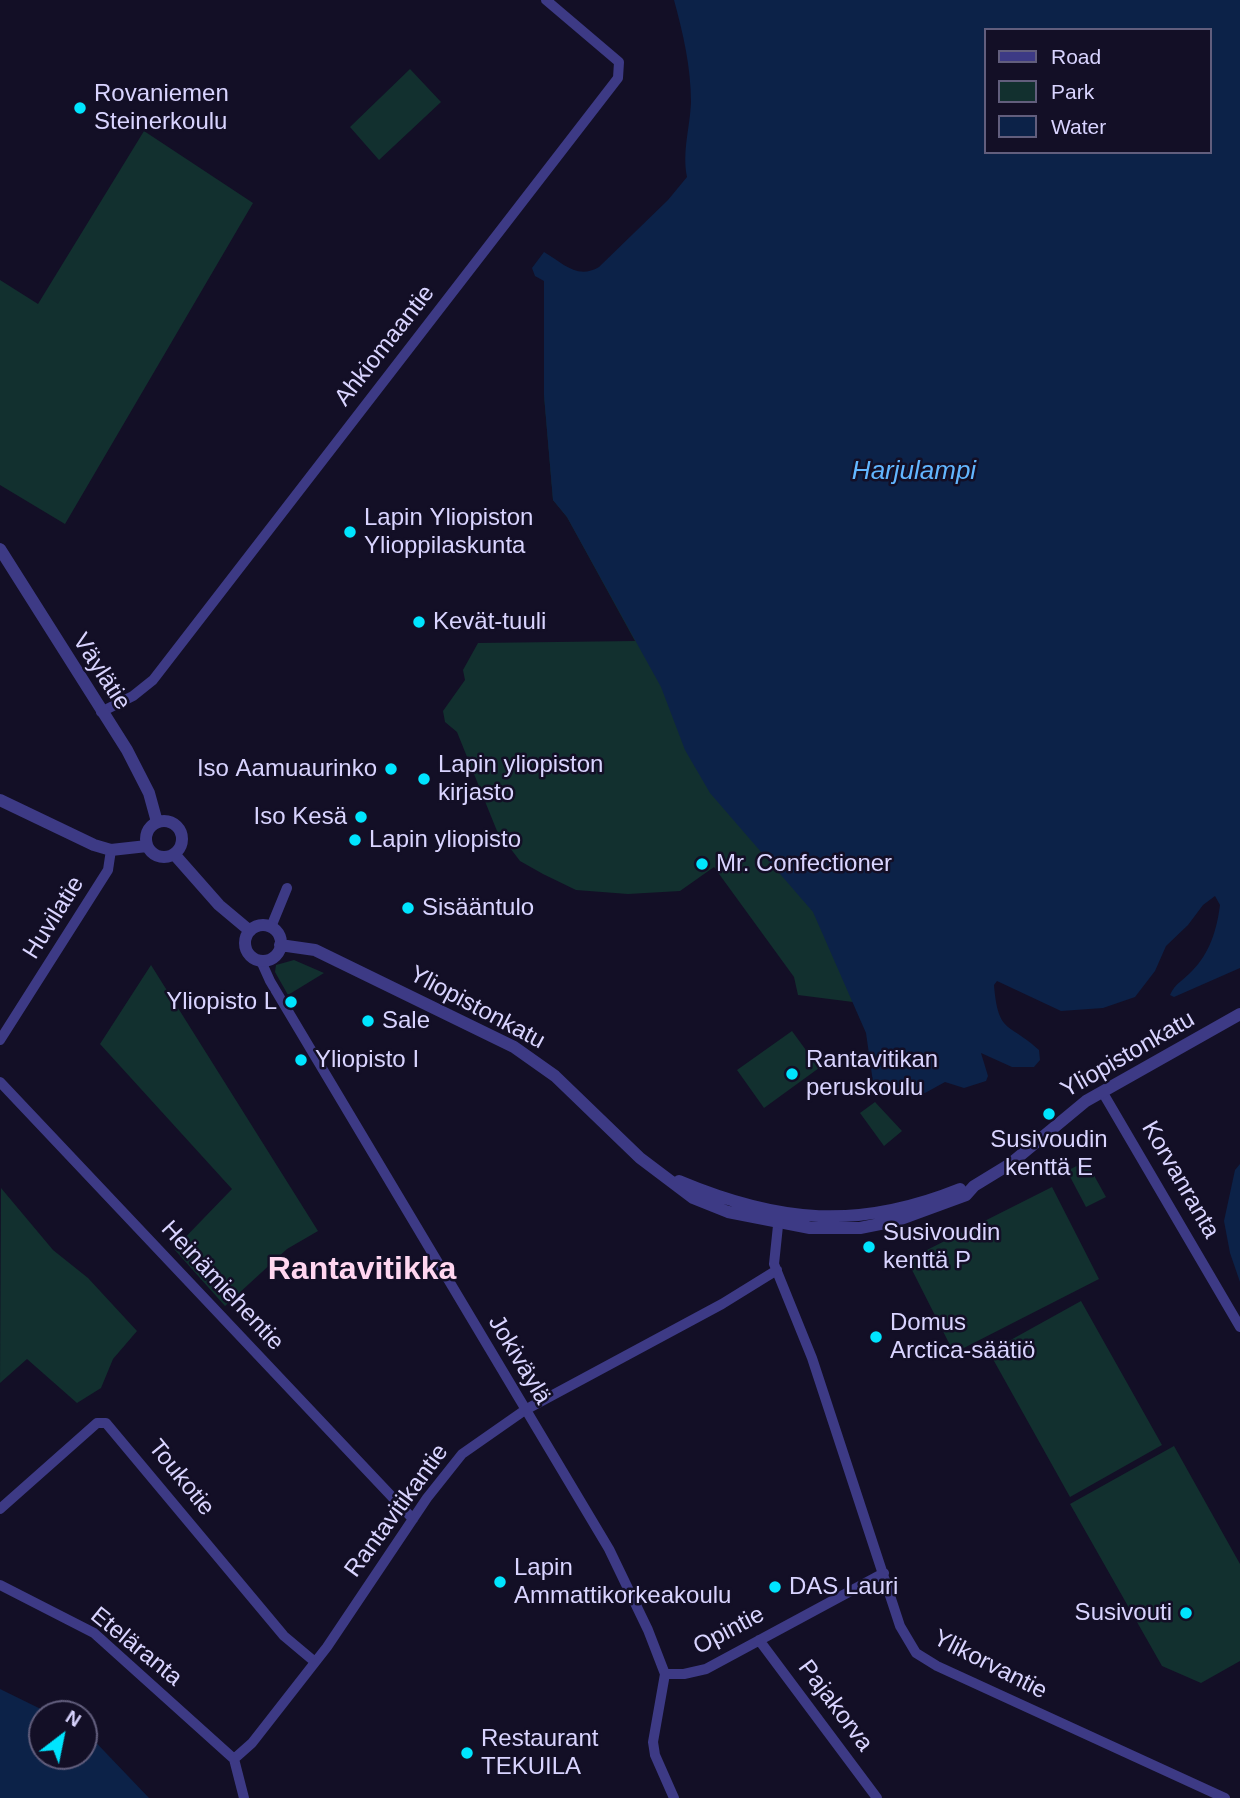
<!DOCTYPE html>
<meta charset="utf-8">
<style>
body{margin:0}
#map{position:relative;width:1240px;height:1798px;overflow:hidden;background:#130f26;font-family:Arial,sans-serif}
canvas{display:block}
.legend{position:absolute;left:984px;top:28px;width:228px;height:126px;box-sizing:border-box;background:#130f26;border:2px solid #625e7d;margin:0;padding:9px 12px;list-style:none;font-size:21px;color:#d9d4ff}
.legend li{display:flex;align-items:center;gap:14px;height:35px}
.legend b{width:35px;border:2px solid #625e7d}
.north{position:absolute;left:28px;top:1700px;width:70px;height:70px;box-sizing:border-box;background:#130f26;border:2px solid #625e7d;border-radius:50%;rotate:32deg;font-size:19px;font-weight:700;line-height:28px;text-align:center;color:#d9d4ff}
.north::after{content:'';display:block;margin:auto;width:24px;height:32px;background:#00e5ff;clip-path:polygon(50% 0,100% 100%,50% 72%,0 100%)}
</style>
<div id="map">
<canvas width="1240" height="1798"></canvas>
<ul class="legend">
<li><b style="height:9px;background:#3d3a85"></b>Road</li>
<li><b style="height:19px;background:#12302f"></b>Park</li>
<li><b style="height:19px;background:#0c2248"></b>Water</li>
</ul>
<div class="north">N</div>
</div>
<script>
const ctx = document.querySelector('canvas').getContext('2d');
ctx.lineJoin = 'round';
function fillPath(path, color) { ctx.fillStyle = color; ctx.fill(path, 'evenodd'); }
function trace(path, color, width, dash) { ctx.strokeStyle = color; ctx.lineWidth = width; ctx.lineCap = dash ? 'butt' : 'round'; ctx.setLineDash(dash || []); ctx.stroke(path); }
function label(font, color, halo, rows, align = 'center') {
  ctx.font = font + ' Arial,sans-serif'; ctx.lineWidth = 5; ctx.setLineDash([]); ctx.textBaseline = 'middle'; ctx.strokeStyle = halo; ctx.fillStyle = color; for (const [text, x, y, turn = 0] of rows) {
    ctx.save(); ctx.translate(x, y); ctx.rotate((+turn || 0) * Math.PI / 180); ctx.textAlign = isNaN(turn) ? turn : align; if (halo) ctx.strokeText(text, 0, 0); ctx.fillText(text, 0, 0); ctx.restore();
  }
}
const green = new Path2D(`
 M410,69l31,33 -62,58 -29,-33z
 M144,131l109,72 -188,321 -65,-39v-205l38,24z
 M544,280l85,169 237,584 -13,-31 -55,-7 -4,-18 -80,-110 -34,24 -52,3 -52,-4 -33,-16 -23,-13 -23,-30 -40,-99 -12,-10 -2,-11 22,-31 -2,-10 15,-27 157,-2 -68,-124 -14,-17 -9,-105z
 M294,960l30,13 -36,22 -13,-23 1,-7z
 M151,965l167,266 -31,18 -62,57 -51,-57 58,-60 -132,-145z
 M792,1031l27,37 -55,40 -27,-38z
 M875,1102l27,29 -18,15 -24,-33z
 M1086,1161l20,36 -20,10 -19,-36z
 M1052,1187l47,92 -145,74 -47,-93z
 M1,1188l52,62 35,28 49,53 -24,28 -12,29 -24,15 -50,-44 -27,24z
 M1081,1301l81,144 -92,52 -81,-145z
 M1174,1446l66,118v97l-39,22 -39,-17 -92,-162z`);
const water = new Path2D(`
 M674,0h566v968l-66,29 -4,-2c5,-12 14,-15 22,-24 18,-18 25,-42 28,-66l-5,-9 -12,9 -15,20 -22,21 -11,25 -20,26 -32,11 -42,3 -64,-30 -3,4c4,50 15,37 45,65l1,10 -6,7h-22l-31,-14 7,23 -2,5 -22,7 -19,-6 -20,11c-6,-1 -11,-5 -16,-5 -15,0 -25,9 -36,-6l-7,-49 -53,-121 -103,-119 -25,-43 -24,-63 -94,-170 -14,-17 -9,-105v-114l-9,-5 -3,-8 12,-16c19,11 33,28 55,15l69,-67 19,-23c-5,-26 3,-49 4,-75 0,-35 -8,-69 -17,-102zM986,30h224v122h-224z
 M1240,1164v118l-10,-29 -6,-32 11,-51z
 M0,1689l51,25h-9v42h42v-26l65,68h-149z`);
const minor = new Path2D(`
 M101,712l32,-16 20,-16 465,-602 1,-16 -73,-62
 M271,927l16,-39
 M261,961l9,20 339,568 39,81 17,44 -12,68 2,13 19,43
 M0,1040l108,-170 3,-20
 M0,1082l413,437
 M1103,1093l137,234
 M779,1216l-5,48 38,94 88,268 16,27 21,13 288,132
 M0,1509l97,-86h9l178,213 31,26
 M0,1585l94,48 140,126
 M759,1640l118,158
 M665,1674h19l22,-5 178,-96
 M234,1759l18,-16 75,-96 100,-149 35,-44 63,-44 197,-106 55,-34
 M234,1759l10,39`);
const tertiary = new Path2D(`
 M0,549l127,201 22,43 8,29
 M0,800l94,45 17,5 36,-4
 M146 839a18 18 0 1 1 36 0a18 18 0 1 1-36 0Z
 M174,854l45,51 31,26
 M245 943a18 18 0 1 1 36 0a18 18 0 1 1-36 0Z
 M280,945l35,5 199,97 41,29 85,82 53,40 35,14 82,16h50l35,-7 71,-26 8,-9 36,-22 76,-63 154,-87
 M679,1181c100,42 179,49 281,8`);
const markers = [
 [80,108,7,"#00e5ff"],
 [350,532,7,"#00e5ff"],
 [419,622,7,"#00e5ff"],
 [391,769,7,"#00e5ff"],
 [424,779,7,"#00e5ff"],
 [361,817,7,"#00e5ff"],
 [355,840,7,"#00e5ff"],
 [702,864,7,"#00e5ff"],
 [408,908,7,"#00e5ff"],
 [291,1002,7,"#00e5ff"],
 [368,1021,7,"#00e5ff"],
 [301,1060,7,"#00e5ff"],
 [792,1074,7,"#00e5ff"],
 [1049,1114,7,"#00e5ff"],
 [869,1247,7,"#00e5ff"],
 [876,1337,7,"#00e5ff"],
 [500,1582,7,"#00e5ff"],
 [775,1587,7,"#00e5ff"],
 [1186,1613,7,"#00e5ff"],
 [467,1753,7,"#00e5ff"]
];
const poiNames = [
 ["Rovaniemen",94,94],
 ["Steinerkoulu",94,122],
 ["Lapin Yliopiston",364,518],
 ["Ylioppilaskunta",364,546],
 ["Kevät-tuuli",433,622],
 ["Lapin yliopiston",438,765],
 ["kirjasto",438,793],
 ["Iso Aamuaurinko",377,769,"right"],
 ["Iso Kesä",347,817,"right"],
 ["Lapin yliopisto",369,840],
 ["Mr. Confectioner",716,864],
 ["Sisääntulo",422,908],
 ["Yliopisto L",277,1002,"right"],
 ["Sale",382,1021],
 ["Yliopisto I",315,1060],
 ["Rantavitikan",806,1060],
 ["peruskoulu",806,1088],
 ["Susivoudin",1049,1140,"center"],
 ["kenttä E",1049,1168,"center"],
 ["Susivoudin",883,1233],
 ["kenttä P",883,1261],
 ["Domus",890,1323],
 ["Arctica-säätiö",890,1351],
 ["Lapin",514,1568],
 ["Ammattikorkeakoulu",514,1596],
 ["DAS Lauri",789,1587],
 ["Susivouti",1172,1613,"right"],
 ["Restaurant",481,1739],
 ["TEKUILA",481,1767]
];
const streetNames = [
 ["Ahkiomaantie",385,346,-52],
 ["Väylätie",101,672,57],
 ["Huvilatie",54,918,-58],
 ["Yliopistonkatu",477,1008,28],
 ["Yliopistonkatu",1128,1055,-30],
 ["Korvanranta",1180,1180,60],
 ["Heinämiehentie",222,1286,47],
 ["Jokiväylä",519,1360,59],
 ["Toukotie",181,1478,51],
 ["Rantavitikantie",397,1511,-54],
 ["Opintie",729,1631,-28],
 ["Eteläranta",136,1647,39],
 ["Ylikorvantie",990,1665,27],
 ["Pajakorva",835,1706,53]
];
const waterNames = [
 ["Harjulampi",914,472]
];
const districtNames = [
 ["Rantavitikka",362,1270]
];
fillPath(green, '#12302f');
fillPath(water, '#0c2248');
trace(minor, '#3d3a85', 10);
trace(tertiary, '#3d3a85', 12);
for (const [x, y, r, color] of markers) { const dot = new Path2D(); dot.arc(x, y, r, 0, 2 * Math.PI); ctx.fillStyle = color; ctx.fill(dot); trace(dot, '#130f26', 2.5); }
label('24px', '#d9d4ff', '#130f26', poiNames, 'left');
label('24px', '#d9d4ff', '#130f26', streetNames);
label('italic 26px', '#62b6ff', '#130f26', waterNames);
label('bold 32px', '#ffd6f0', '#130f26', districtNames);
</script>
